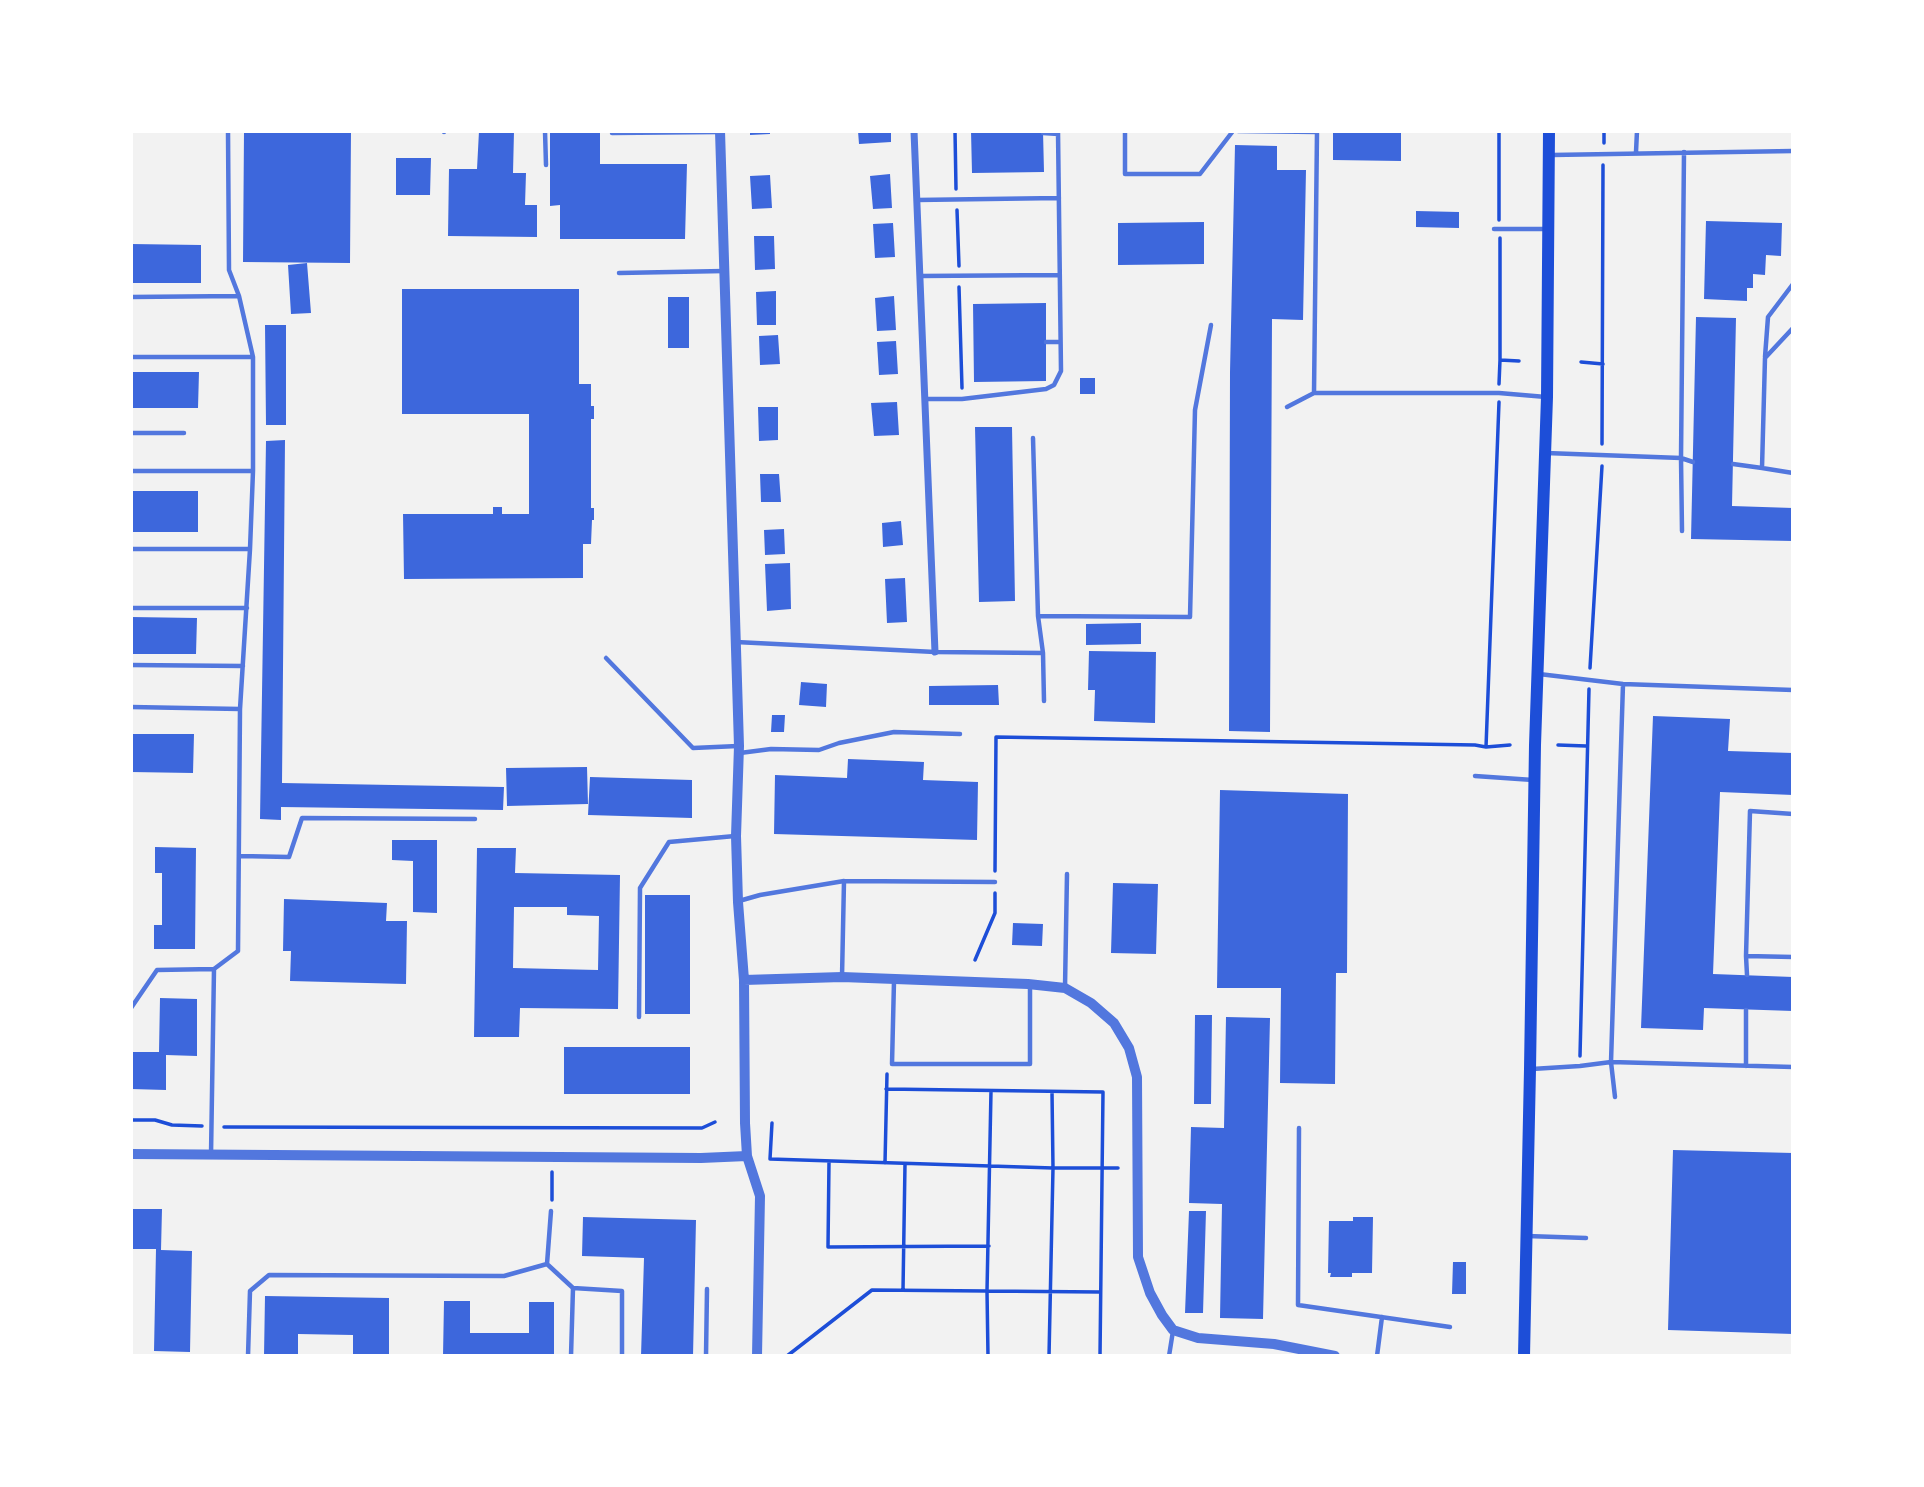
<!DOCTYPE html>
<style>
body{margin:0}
#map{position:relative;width:1924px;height:1487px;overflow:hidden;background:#f2f2f2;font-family:"Noto Sans",sans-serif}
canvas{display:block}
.frame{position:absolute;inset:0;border:133px solid #fff;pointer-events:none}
</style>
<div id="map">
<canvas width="1924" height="1487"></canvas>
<div class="frame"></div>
</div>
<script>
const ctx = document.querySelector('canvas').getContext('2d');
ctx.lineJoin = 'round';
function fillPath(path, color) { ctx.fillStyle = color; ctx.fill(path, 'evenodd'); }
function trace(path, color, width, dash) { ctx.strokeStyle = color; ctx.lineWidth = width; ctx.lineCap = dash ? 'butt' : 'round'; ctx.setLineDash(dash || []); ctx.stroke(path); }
const building = new Path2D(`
 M244,131h107l-1,132 -107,-1z
 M479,131h35l-1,42h13l-1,32h12v32l-89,-1 1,-67h28z
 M550,131h50v33h87l-2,75h-125v-34l-10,1z
 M750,131h20v3l-20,1z
 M858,131h33v11l-32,2z
 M971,131h72l1,41 -72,1z
 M1333,131h68v30l-68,-1z
 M1235,145l42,1v24h29l-3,150 -31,-1 -2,413 -41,-1 1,-359z
 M396,158h35l-1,37h-34z
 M890,174l2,34 -19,1 -3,-33z
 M770,175l2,33 -20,1 -2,-33z
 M1416,211l43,1v16l-43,-1z
 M1706,221l76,2 -1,33 -15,-1 -1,20 -12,-1v14h-6v13l-43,-2z
 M1204,222v42l-86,1v-42z
 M893,223l2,34 -20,1 -2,-34z
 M754,236h20l1,33 -20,1z
 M131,244l70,1v38h-70z
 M307,263l4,50 -20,1 -3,-49z
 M402,289h177v95h12v22h3v13h-3v89h3v12h-2l-1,24h-8v34l-179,1 -1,-65h90v-7h9v7h27v-100h-127z
 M776,291v34h-19l-1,-33z
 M894,296l2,34 -19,1 -2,-33z
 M668,297h21v51h-21z
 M1046,303v78l-72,1 -1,-78z
 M1696,317l40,1 -4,188 61,2v33l-102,-2z
 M265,325h21v100h-20z
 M778,335l2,29 -20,1 -1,-29z
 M896,341l2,33 -19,1 -2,-33z
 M131,372h68l-1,36h-67z
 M1080,378h15v16h-15z
 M897,402l2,33 -25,1 -3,-33z
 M758,407h20v33l-19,1z
 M975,427h37l3,174 -36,1z
 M285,440l-3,343 222,4 -1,23 -222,-3v13l-21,-1 6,-378z
 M760,474h19l2,28h-20z
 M131,491h67v41h-67z
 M901,521l2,24 -20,2 -1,-24z
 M784,529l1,25 -20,1 -1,-25z
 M790,563l1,46 -24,2 -2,-47z
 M905,578l2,44 -20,1 -2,-44z
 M131,617l66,1 -1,36h-65z
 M1141,623v21l-55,1v-21z
 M1089,651l67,1 -1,71 -61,-2 1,-31h-7z
 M801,682l26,2 -1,23 -27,-2z
 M998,685l1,20h-70v-19z
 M772,715h13l-1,17h-13z
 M1653,716l77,3 -2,32 65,2v42l-73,-3 -7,182 80,3v34l-89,-3 -1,22 -62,-2z
 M131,734h63l-1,39 -62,-1z
 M848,759l76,3 -1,18 55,2 -1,58 -203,-6 1,-59 72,3z
 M587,767l1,37 -81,2 -1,-38z
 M590,777l102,3v38l-104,-3z
 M1220,790l128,4 -1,179h-11l-1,111 -55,-1 1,-95h-64z
 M392,840h45v73l-24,-1v-51l-21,-1z
 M155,847l41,1 -1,101h-41v-24h8v-52h-7z
 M477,848h39l-1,25 105,2 -2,134 -98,-1 -1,29h-45zM514,907h53v8l32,1 -1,54 -85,-2z
 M1113,883l45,1 -2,70 -45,-1z
 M645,895h45v119h-45z
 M284,899l103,4 -1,18h21l-1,63 -116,-3 1,-30h-8z
 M1013,923l30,1 -1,22 -30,-1z
 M160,998l37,1v57l-31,-1v35l-35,-1v-37h28z
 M1195,1015h17l-1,89h-17z
 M1226,1017l44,1 -7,301 -43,-1 2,-114 -33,-1 2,-76 33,1z
 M564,1047h126v47h-126z
 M1673,1150l120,3v181l-125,-4z
 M131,1209h31l-1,41 31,1 -2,101 -36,-1 2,-102h-25z
 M1189,1211h17l-3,102h-18z
 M583,1217l113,3 -3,136h-52l3,-98 -62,-2z
 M1353,1217h20l-1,56h-20v4h-22l1,-4h-3l1,-52h24z
 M1453,1262h13v32h-14z
 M265,1296l124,2v58h-36v-21l-55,-1v22h-34z
 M444,1301h26v32h59v-31h25v54h-111z`);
const path = new Path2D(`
 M955,131l1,58
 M1499,131v89
 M1604,143v-12
 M957,210l2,56
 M1500,238v122
 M959,287l3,101
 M1581,362l22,2
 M1499,384l1,-24 19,1
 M1602,444l1,-279
 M1590,668l12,-202
 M1558,745l28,1
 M1486,747l13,-345
 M995,871l1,-134 479,8 11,2 24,-2
 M975,960l20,-47v-20
 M1580,1056l9,-367
 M886,1089l217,3 -3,264
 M131,1120h24l17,5 30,1
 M772,1123l-2,36 283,9h65
 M224,1127l478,1 13,-6
 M829,1162l-1,85 161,-1
 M885,1163l2,-89
 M552,1200v-28
 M903,1290l2,-126
 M787,1356l85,-66 228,2
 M988,1356l-1,-65 4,-200
 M1049,1356l4,-188 -1,-76`);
const service = new Path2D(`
 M545,131l1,34
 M1125,131v43h75l33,-43
 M1238,131l79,1 -3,261h185l47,4
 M444,132v-1
 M612,133l107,-1
 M1043,133l15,1
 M1636,152l1,-21
 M1552,155l241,-4
 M917,200l142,-2
 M1494,229h51
 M619,273l105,-2
 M920,276l139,-1
 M131,297l108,-1
 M1793,328l-28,30 -3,110 31,5
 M1046,342h14
 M131,357h122
 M1765,357l3,-40 25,-33
 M925,399h37l84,-10 8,-4 7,-14 -3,-240
 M1287,407l27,-14
 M131,433h53
 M1033,438l5,178 5,37 1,48
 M1546,453l135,5 12,4
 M1733,464l29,4
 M131,471h122
 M1682,531l-1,-73 3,-306
 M131,549h119
 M131,608h116
 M1038,616l152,1 5,-207 16,-85
 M736,642l199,10 108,1
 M606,658l87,90 45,-2
 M131,665l112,1
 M1539,674l84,10 170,6
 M131,707l109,2
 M740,753l31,-4 48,1 20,-7 55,-11 66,2
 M1475,776l58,4
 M1793,814l-43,-3 -4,145 47,1
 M240,856l49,1 13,-39 173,1
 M739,901l21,-6 84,-14 151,1
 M1746,956l1,19
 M842,977l2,-96
 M894,981l-2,83h138v-78
 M1065,987l2,-113
 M131,1008l26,-38 57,-1
 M639,1017l1,-129 29,-46 66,-6
 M1746,1066v-56
 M1532,1069l48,-3 31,-4 182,5
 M1615,1097l-4,-35 12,-378
 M1299,1128l-1,177 152,22
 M211,1155l3,-186 24,-18 2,-242 10,-160 3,-78v-114l-14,-61 -10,-26 -1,-139
 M551,1211l-4,53 26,24 49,3v65
 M1527,1236l59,2
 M248,1356l2,-65 19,-16 235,1 43,-12
 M571,1356l2,-68
 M706,1356l1,-67
 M1169,1356l4,-25
 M1377,1356l5,-39`);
const minor = new Path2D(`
 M914,131l21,521`);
const tertiary = new Path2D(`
 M720,131l19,615 -3,90 2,66 6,78 1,143 2,33 13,40 -3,160
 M744,980l98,-3 186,7 37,4 26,15 23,20 15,25 8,29 1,180 12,36 12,22 11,15 25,8 76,6 61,12
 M131,1154l570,4 46,-2`);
const secondary = new Path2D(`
 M1524,1356l6,-287 5,-324 12,-348 2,-266`);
fillPath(building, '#3d67dc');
trace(path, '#1d4ed8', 3.5);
trace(service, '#5277de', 4.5);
trace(minor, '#5277de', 7);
trace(tertiary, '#5277de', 10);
trace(secondary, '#1d4ed8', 12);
</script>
